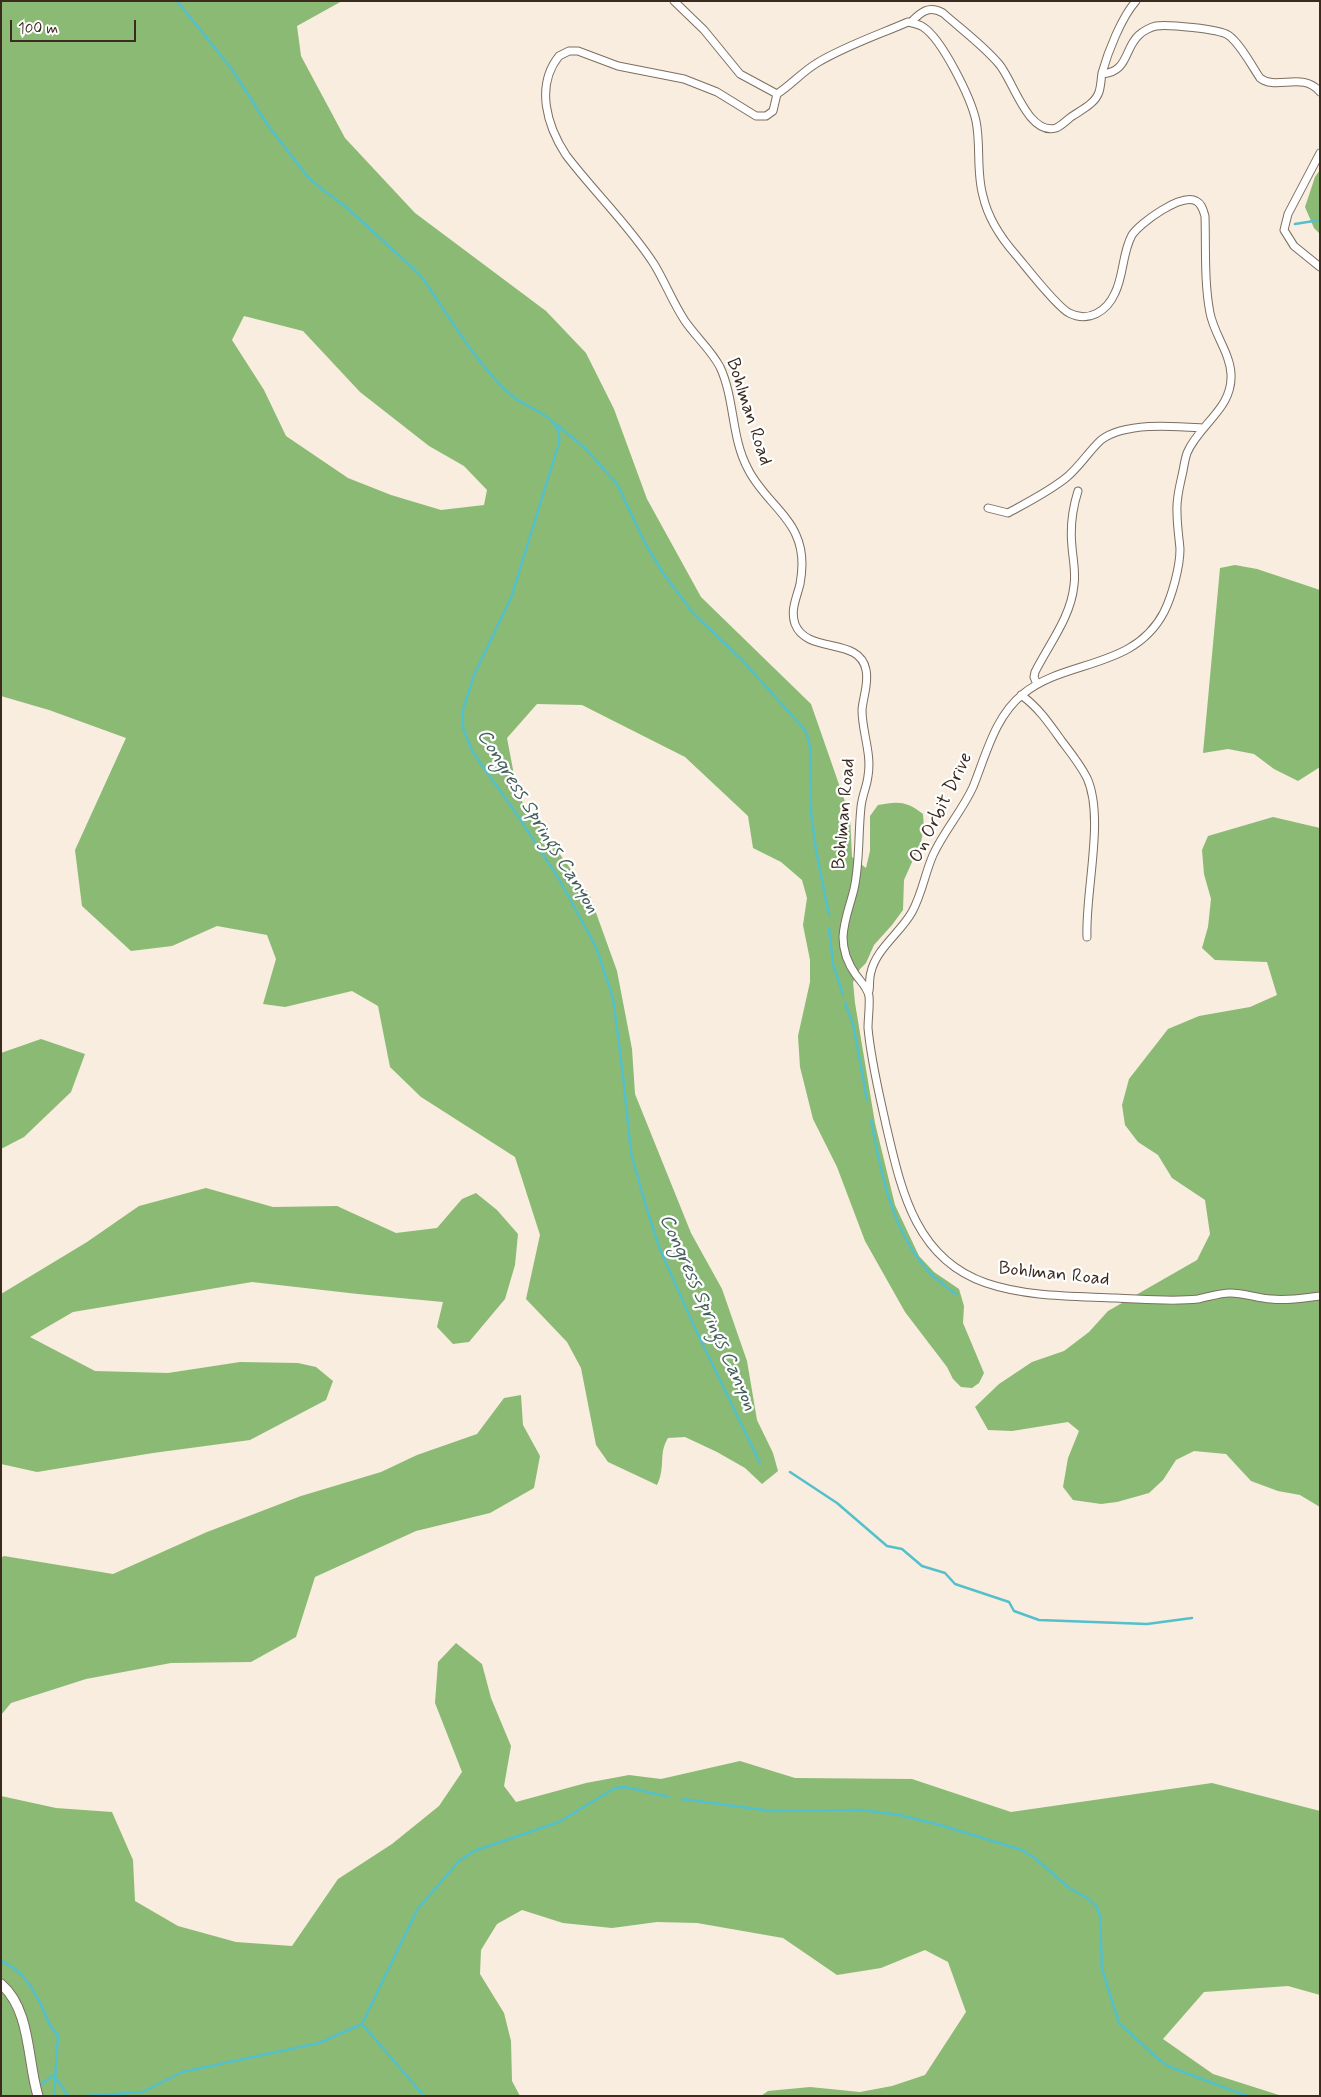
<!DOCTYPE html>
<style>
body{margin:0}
#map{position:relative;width:1321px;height:2097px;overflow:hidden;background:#f8edde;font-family:Mynerve,sans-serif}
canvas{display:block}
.frame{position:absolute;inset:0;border:2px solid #3b2a1e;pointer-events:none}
.scale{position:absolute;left:10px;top:20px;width:126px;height:22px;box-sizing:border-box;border:2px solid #3b2a1e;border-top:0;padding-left:6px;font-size:15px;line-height:18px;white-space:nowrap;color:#3b2a1e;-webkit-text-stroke:4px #fff;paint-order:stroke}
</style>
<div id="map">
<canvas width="1321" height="2097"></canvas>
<div class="frame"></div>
<div class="scale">100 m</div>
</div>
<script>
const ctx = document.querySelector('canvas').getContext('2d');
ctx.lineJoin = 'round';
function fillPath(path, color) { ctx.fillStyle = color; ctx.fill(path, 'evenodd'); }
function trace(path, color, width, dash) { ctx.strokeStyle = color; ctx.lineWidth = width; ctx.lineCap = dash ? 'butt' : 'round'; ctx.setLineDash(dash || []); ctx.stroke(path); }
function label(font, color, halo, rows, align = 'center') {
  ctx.font = font + ' Mynerve,sans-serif'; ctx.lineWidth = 4.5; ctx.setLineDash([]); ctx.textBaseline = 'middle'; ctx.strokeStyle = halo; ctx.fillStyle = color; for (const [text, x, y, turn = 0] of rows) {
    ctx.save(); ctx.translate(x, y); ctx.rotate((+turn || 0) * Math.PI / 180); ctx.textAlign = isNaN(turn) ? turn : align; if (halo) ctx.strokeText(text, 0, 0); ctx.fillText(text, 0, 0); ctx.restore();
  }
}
const forest = new Path2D(`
 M1,1h341l-45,25 4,30 44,82 70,75 131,98 40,42 28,56 33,90 54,98 110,107 39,112 2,41 14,11 4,-17v-35l8,-11c20,-4 29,-4 45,9l1,14 -3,14 -17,38 -1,30 -11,15 -18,20 -8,18 -6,6 -7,13 2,21 20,120 20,82 24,51 15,16 25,17 5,17 -1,17 21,50 -5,10 -7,5 -11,-1 -8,-8 -6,-12 -42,-55 -40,-71 -28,-74 -24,-48 -13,-52 -2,-31 12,-54v-22l-7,-35 4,-27 -5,-18 -21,-18 -28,-14 -5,-32 -63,-59 -103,-52 -45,-1 -30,34 11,58 72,100 27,75 15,78 3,45 56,139 31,56 25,72 10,59 16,33 5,18 -16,13 -17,-16 -28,-16 -32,-15 -17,1c-10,16 -2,29 -11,47l-49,-23 -12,-17 -15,-77 -14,-26 -41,-43 14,-64 -25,-78 -94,-60 -31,-30 -12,-61 -26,-15 -67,16 -22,-3 13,-45 -9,-24 -50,-9 -45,20 -41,5 -49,-45 -7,-56 51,-112 -77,-28 -48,-14zM244,316l59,15 57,61 69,54 35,20 23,24 -3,15 -43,5 -50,-15 -43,-17 -62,-42 -22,-46 -32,-50z
 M1320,170v64l-6,-6 -9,-21 10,-30z
 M1235,565l22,4 63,21v177l-22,14 -24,-12 -20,-15 -26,-5 -25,4 17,-185z
 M1273,817l47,11v679l-20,-12 -22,-4 -27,-10 -25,-27 -32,-3 -18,9 -13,20 -14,13 -32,9 -16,2 -28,-4 -10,-13 5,-29 11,-27 -11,-9 -56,9 -24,-1 -13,-23 24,-23 33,-22 32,-11 25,-19 19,-21 89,-51 13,-26 -5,-34 -33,-22 -14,-23 -20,-13 -13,-17 -3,-20 7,-26 39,-50 31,-13 51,-9 27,-12 -10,-33 -52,-2 -13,-12 6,-21 3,-28 -7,-25 -2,-24 6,-14z
 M41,1039l44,15 -14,38 -47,45 -23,12v-96z
 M206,1188l67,19 64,-1 59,27 41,-5 25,-29 14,-6 21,17 21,24 -3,31 -10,34 -36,43 -16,2 -16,-17 6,-25 -85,-8 -106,-12 -179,30 -43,25 65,34 73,2 72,-11 58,1 18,4 17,14 -7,19 -76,40 -97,13 -116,19 -36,-8v-170l86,-52 52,-36z
 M521,1395l2,30 17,31 -6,32 -44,25 -74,18 -101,46 -19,60 -45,25 -80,1 -85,16 -75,24 -10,12v-157l3,-2 109,18 94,-42 94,-36 80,-24 36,-17 60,-21 27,-36z
 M456,1643l26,21 9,34 20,48 -7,40 12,16 70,-19 43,-8 32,4 79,-18 55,17 117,1 99,33 201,-29 108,28v184l-32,-9 -84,6 -41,47 50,35 69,22h-521l7,-5 42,-4 50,5 32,-6 33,-11 41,-63 -18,-50 -23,-12 -44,18 -44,7 -54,-37 -86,-15 -40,-1 -45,6 -49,-5 -41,-13 -25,14 -16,26 -1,24 24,39 7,28 1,40 8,15h-519v-300l55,12 56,4 21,48 2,41 43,25 58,16 56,4 46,-67 54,-35 47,-38 23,-34 -27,-69 3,-41z`);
const stream = new Path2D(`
 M177,1l54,67 36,56 40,52 11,10 28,21 69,63 8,9c26,37 54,86 88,116 17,15 52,20 48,48l-48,155 -37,77 -11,35v18l9,23 46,65 41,63 37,68 17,51 11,86 7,69 14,50 14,44 35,79 66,137
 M1295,224l25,-4
 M556,424l29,24 32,36 29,61 17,28 30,40 49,47 63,70 5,16 1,66 5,38 13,65
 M829,928l4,36 10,31
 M845,1003l8,21 14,76
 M871,1120c10,54 21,112 59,153 8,8 18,15 27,22
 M790,1472l47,31 50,43 15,3 20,17 23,7 10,11 54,18 5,9 25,9 108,4 45,-6
 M682,1799l90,12 91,-1 36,5 41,10 82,25 14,9 32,28 22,13 7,7 3,9 2,53 17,54 39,36 12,8 77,29
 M1,1961c19,8 29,22 38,40 7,12 8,24 19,34l-4,61
 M362,2024l62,72
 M40,2085l14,-10 14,21
 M86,2096l57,-4 39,-20 137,-29 43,-19 55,-114 42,-49 15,-10 85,-29 56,-34 10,-1 44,10`);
const minor = new Path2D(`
 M674,1l30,29 36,44 37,20 -4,17 -7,5h-10l-39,-24 -33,-13 -66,-13 -40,-15h-9l-10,5c-24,30 -12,70 7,99 28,37 63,70 88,109 11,18 19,39 31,57 11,16 26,29 35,46 15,32 11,71 28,102 12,25 39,44 48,66 7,15 7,33 4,49 -3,13 -10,26 -5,40 12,31 65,12 71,46 3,13 -3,27 -4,40 0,22 10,44 6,66 -1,10 -6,20 -7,31 -3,28 -1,55 -7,82 -4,17 -10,30 -11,48 0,14 5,27 13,38 5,7 11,12 13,21 1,10 -1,22 -1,32 3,33 11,65 18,97 15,64 29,134 100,158 41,14 87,13 130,15 27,1 55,4 82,1 11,-2 21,-6 32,-6 14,0 27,5 41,6 17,2 32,-1 49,-3
 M911,22c10,-10 18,-17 32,-9 18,16 40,32 56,51 14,16 29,72 57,64 5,-2 11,-8 15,-11 10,-7 24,-13 28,-25 2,-6 2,-13 3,-19 6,-21 19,-55 34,-72
 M1102,74c27,-2 22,-26 37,-39 4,-4 12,-8 17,-9 11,-2 63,3 72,9 11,7 24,31 32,43 16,13 43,-7 60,14
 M777,94c14,-9 25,-22 40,-31 28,-17 61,-28 91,-41 5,1 11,2 15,5 19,12 48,71 53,94 5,24 0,51 7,75 5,22 18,42 33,59 11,13 40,51 53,58 20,10 38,-2 46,-20 9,-18 7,-40 17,-58 8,-12 49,-42 64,-34 6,3 7,9 9,15 1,32 -1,66 5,97 4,21 20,40 21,61 2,35 -32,50 -44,79 -2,6 -3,12 -4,18 -3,14 -7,27 -6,41 0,13 2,25 3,37 0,18 -8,47 -16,63 -30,58 -99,47 -141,82 -28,22 -37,61 -50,93 -11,24 -29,44 -40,68 -8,18 -11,39 -21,57 -11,20 -36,37 -41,60 -2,6 -1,13 -2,19
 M1320,153l-32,61 -4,16 10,16 26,21
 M988,508l20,5c20,-11 42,-22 59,-36 13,-11 22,-26 34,-37 24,-18 73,-14 101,-12
 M1037,684l-3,-7 1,-5c14,-28 36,-55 39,-87 2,-13 -1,-25 -2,-38 -2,-19 0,-37 6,-56
 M1021,695c17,12 28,28 40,45 9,12 19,24 26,38 18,40 -2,113 0,159`);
const tertiary = new Path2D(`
 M1,1984c30,26 26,76 37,112`);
const streetNames = [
 ["Bohlman Road",748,412,72],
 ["On Orbit Drive",942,808,-64],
 ["Bohlman Road",845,814,-85],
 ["Bohlman Road",1054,1275,6]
];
const waterNames = [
 ["Congress Springs Canyon",537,822,58],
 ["Congress Springs Canyon",707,1313,66]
];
fillPath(forest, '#8aba74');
trace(stream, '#53c0cc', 2.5);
trace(minor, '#7d6e61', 9);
trace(tertiary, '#7d6e61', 11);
trace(minor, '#fff', 7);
trace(tertiary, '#fff', 9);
label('19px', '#3b2a1e', '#fff', streetNames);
label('italic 20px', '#435e5b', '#fff', waterNames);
</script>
